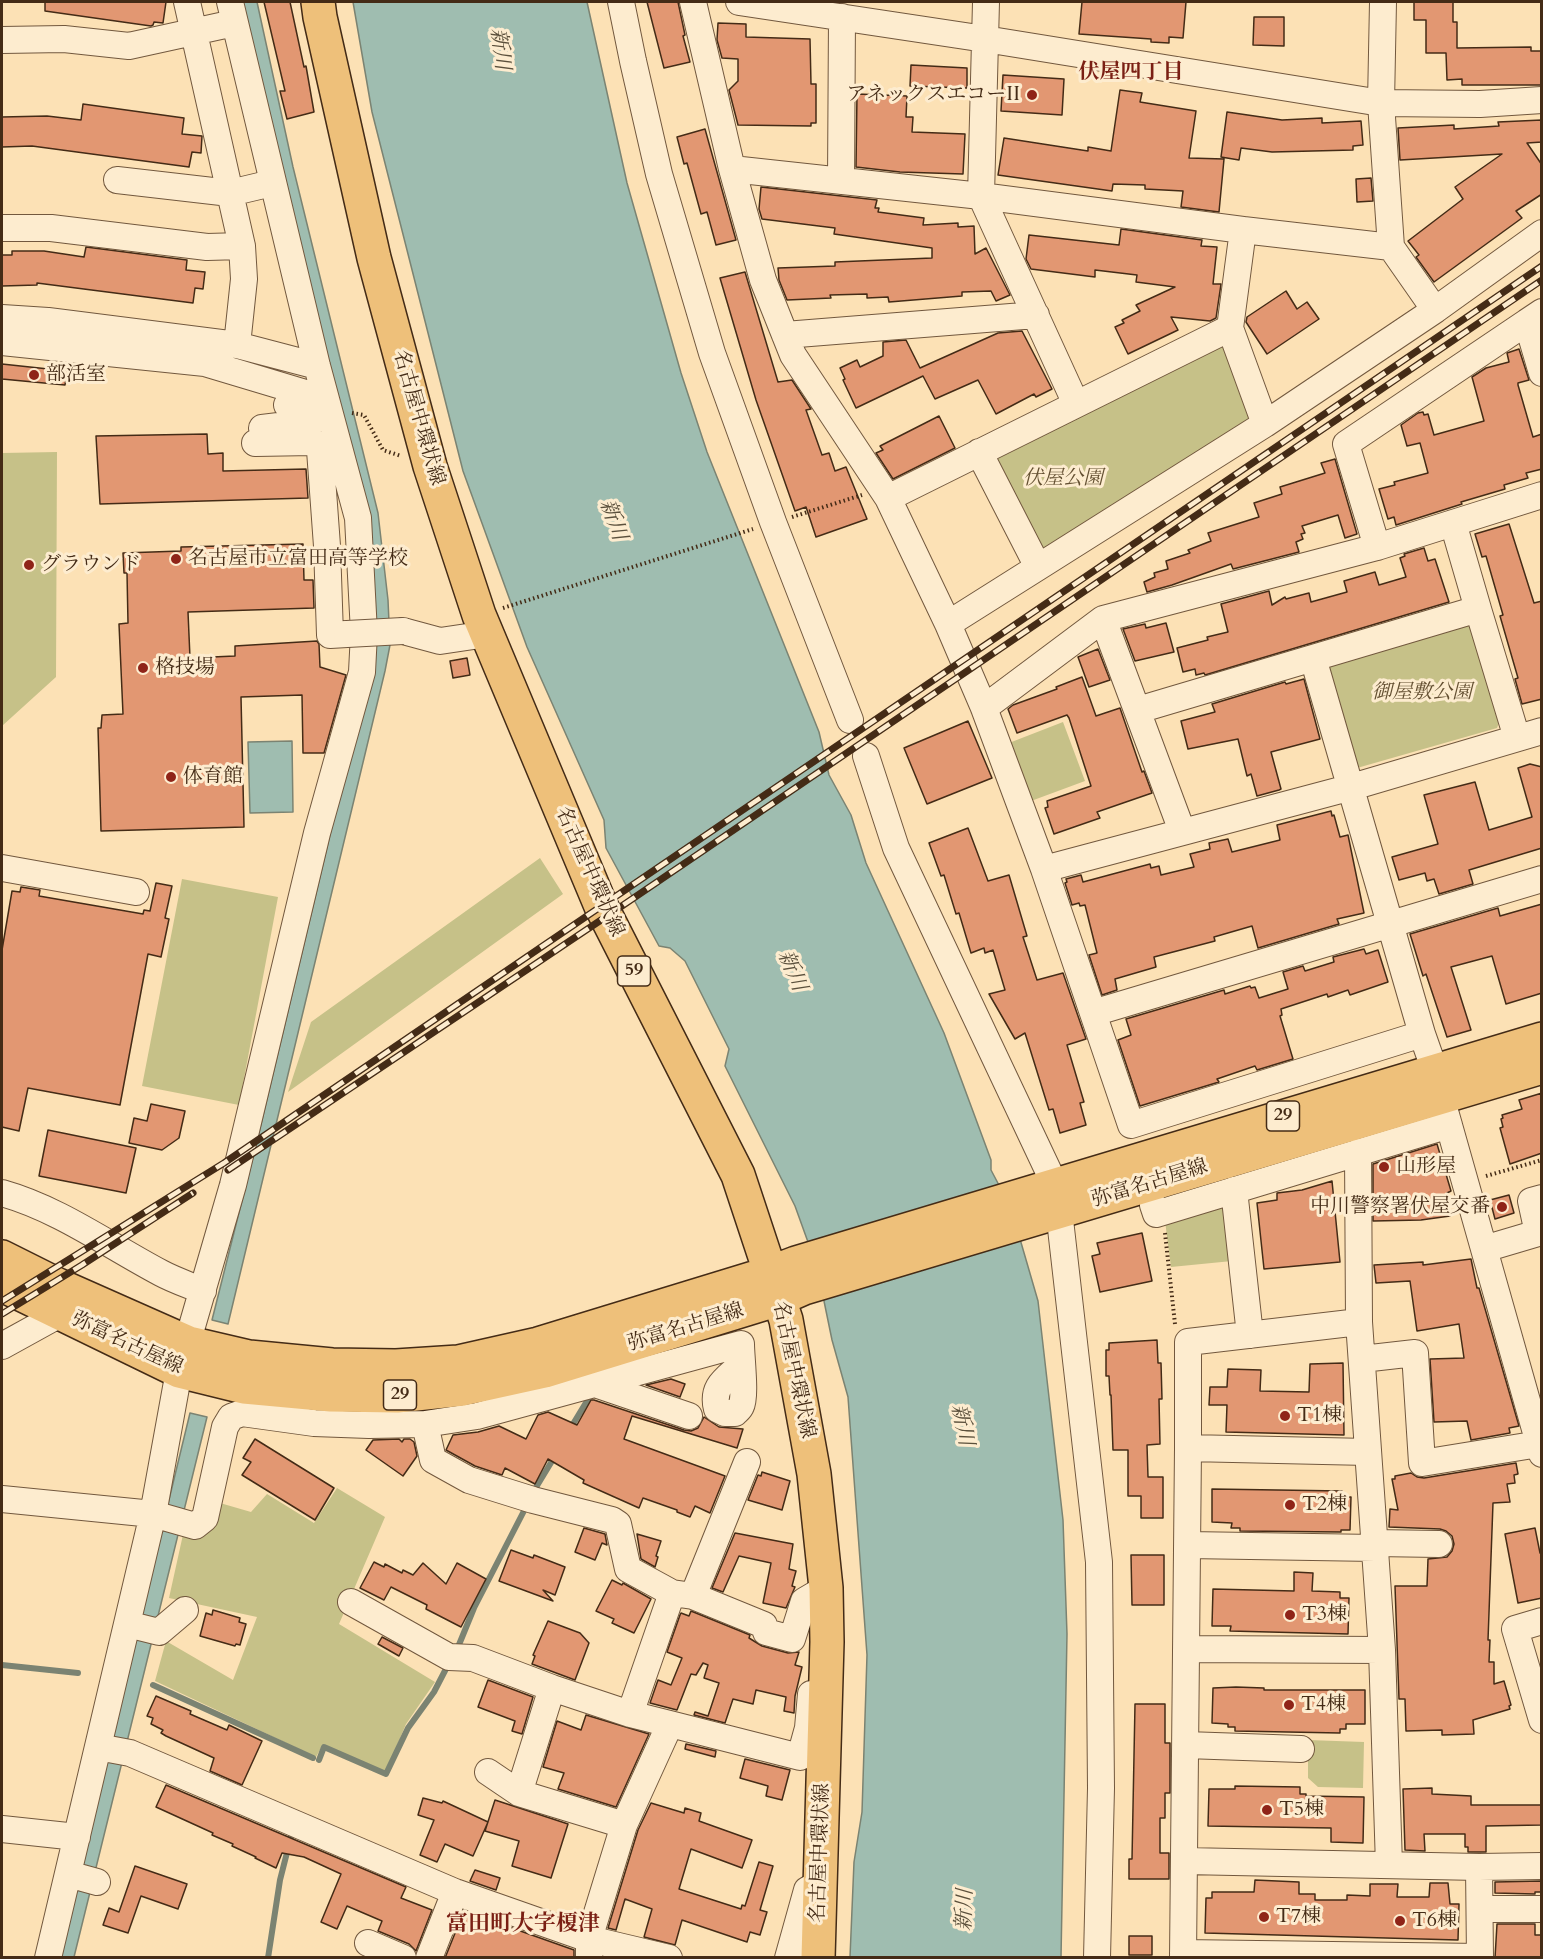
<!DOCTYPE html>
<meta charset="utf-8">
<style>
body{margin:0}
#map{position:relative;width:1543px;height:1959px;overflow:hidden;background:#fce1b5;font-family:Cardo,serif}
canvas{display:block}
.frame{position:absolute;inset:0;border:3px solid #442b16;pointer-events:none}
</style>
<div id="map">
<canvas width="1543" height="1959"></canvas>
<div class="frame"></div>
</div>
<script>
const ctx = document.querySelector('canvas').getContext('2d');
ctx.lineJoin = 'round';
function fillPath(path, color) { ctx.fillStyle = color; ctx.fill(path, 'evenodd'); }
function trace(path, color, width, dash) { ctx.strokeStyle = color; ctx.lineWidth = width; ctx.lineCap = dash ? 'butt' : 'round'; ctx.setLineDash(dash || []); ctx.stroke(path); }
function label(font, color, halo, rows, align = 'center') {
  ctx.font = font + ' Cardo,"Noto Serif JP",serif'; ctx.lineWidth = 6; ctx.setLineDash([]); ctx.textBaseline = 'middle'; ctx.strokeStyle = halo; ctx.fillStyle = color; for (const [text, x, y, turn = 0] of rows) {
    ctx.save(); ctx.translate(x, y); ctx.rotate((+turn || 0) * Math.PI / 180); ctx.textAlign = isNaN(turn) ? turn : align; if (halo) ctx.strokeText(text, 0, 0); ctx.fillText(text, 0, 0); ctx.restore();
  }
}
const green = new Path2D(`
 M1222,343l7,4 26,75 -210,129 -9,-1 -43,-94z
 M57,452l-1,225 -54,49v-273z
 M1469,623l5,1 26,96 -3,8 -140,40 -31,-103z
 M1063,722l22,59 -54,20 -22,-58z
 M540,858l23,36 -275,198 23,-70z
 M182,879l96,18 -39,208 -97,-19z
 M1226,1203l6,58 -61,6 -6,-46z
 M337,1488l48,29 -46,107 96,58 -29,42 -21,50 -64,-26 -5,9 -161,-76 11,-40 67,39 24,-63 -88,-19 15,-68 18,4 15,-10 3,-21 31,9 16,-18 47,29z
 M1308,1740l56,2 -1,46 -45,-1 -10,-9z`);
const water = new Path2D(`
 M241,2h16l36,165 85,346 10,87 2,45 -5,26 -157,653 -16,-4 45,-179 117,-491z
 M353,2h234l40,181 54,190 26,79 112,280 10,43 22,40 15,48 78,170 47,127v10l20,38 27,93 25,219 4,114 -6,323h-211l4,-95 8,-50 5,-157 -19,-258 -16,-57 -15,-73 -22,-61 -70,-140 4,-17 -44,-88 -15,-13 -11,-2 -53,-98 -2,-28 -77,-173 -64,-176 -91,-359z
 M292,741l1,71 -43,1 -2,-71z
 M190,1413l17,4 -133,540 -16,1z`);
const stream = new Path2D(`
 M233,356l35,13
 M570,1429l20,-33
 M532,1494l23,-38
 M456,1652l18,-44 53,-103
 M2,1665l76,8
 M153,1685l160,73
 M319,1760l5,-13 62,27 22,-46 26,-36 15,-29
 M268,1958l12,-78 13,-51`);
const building = new Path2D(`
 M45,2h121l-3,21 -9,-1 -1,3 -2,1 -106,-15z
 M264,2h26l14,65 2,-1 8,46 -27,7 -7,-28h5z
 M647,2h31l7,33 -2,1 7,26 -26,6z
 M1082,2h104l-3,36 -14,-1v6l-18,-1v-3l-72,-5z
 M1414,2h39v20h4v26l74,-1v4h11v34h-80v-6l-15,1 -1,-27h-20v-33h-12z
 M1254,17h30v29l-31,-1z
 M718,23l28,1v13l64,2 1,45h5v39h-5v3l-73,-1 -9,-35 9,-9v-22l-16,-1 -5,-18z
 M911,65l56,3v20l-57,-2z
 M1003,75l61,4 -2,36 -61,-4z
 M1120,90l22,3 -2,9 56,9 -7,47 35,1 -5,53 -38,-5 2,-16 -38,-2v-4l-32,-1 -1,7 -114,-16 6,-37 84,13v-4l23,4z
 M857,94l50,2 -1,21h7l-1,15 53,2 -2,40 -63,-2 -44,-5z
 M83,104l101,14 -2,16 20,2 -1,17 -9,-1 -3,15 -157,-21 -30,1v-30l45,-1 34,4z
 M1227,112l55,8 40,-2v5l39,-2 2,24 -10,1v4l-81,2 -31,-4 -2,12 -18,-3z
 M1542,120v22l-15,1 15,22v29l-26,17 6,7 -88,64 -18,-25 3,-2 -11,-14 55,-42 -8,-12 47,-33 -102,6 -2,-32 56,-3v4l45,-3 -1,-4z
 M705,129l31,111 -20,5 -9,-33 -6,2 -14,-51 -3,1 -7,-27z
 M1371,178l2,23 -16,1 -1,-23z
 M761,187l116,13 -2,8h4l-1,4 46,6 -1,7 35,-2v4l16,-1 1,28 11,-6 24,47 -14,6 -5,-10 -29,1v4l-73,6 -1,-5 -21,1v-4l-37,1 1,3 -44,2 -8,-20 -1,-12 57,-2v-4l97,-4v-10l-98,-14 1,-6 -73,-9 -3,-10z
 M1121,229l81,11 -1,6 16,1 -4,37h8l-5,34 -6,3 -39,-4 7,13 -50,24 -13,-27 9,-4 -2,-3 18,-9 -4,-6 39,-18 -39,-5 1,-7 -42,-5v7l-64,-8 -5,-10 3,-24 90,10z
 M86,247l101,13 -1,10 19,2 -2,17 -8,-1 -2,15 -156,-20v2l-35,1v-31h10v-4h32l40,6z
 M745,272l33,110 14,-2 19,29 -5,1 16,45 7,-2 6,18 11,-4 21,52 -51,18 -10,-30 -11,4 -39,-111 -36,-122z
 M1286,291l11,18 10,-7 12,17 -52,35 -21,-32 1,-5z
 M1022,331l30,58 -16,8 -2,-3 -38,20 -18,-34 -43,19 -12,-23 -67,32 -13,-28 2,-1 -5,-11 17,-8 3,7 23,-11v-14l23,-2 14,28 78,-35z
 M1519,349l10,31 -11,3v2l15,52 9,-3v35l-16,4 2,5 -24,7 1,4 -44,13 1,2 -66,21 -2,-8 -6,2 -9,-30 16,-4 -1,-3 34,-9 -8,-30 -13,3 -6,-21 17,-12 5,-1 1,3 4,-1 6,21 50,-14 -12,-44 14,-9 23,-6 -2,-9z
 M2,364l65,7 -2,14 -63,-6z
 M939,416l16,32 -62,31 -17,-26 7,-3 -3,-4z
 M207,434l1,20 15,-1v18l83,-2 2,29 -208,6 -4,-68z
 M1335,459l22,75 -12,4 -7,-23 -36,11 3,7 -4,1 2,5 -7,3 3,10 -66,17 -2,-5 -59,21 -25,7 -3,-10 11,-5 -1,-4 14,-4 -2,-8 24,-8 -2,-3 23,-9 -3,-8 51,-16 -5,-14 28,-9 -2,-7 45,-14 -4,-10z
 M1509,524l25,79 8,-2v98l-20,5 -7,-25 3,-1 -18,-62 3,-1 -17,-59 -4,1 -7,-23z
 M303,544l1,36h9l1,28 -126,4 2,46 45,-2v-10l82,-5 2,3 1,23 26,8 -22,78h-21l-1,-58 -61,2 3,130 -143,4 -3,-103h3l1,-13 21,-1 -4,-90 9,-1 -1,-50h-3l-1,-20 58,-2v-4z
 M1424,548l4,13 7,-2 14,43 -244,73 -1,-2 -8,2 -1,-6 -12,3 -6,-24 31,-8 -1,-3 21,-5 -7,-28 48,-13 3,14 13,-8 1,2 23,-6 2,9 36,-10 -3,-11 31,-9 4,13 27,-8 -6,-19 5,-2 -1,-2z
 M1166,623l8,29 -39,9 -12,-32 22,-5 1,4z
 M1098,649l12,31 -21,7 -11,-30z
 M467,658l3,17 -17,3 -3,-17z
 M1082,677l14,39 24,-8 22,64 2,-1 8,22 -55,19 3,6 -46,16 -9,-26 3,-1 -1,-6 44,-15 -22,-68 -2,-3 -50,18 -9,-24 5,-4 44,-16 -1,-2z
 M1304,679l16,60 -49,13 10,37 -2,1 -22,6 -6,-22 -4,2 -9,-37 -50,10 -7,-28 34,-9 -3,-8 73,-22 1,2z
 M968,721l24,57 -65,26 -23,-56z
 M1530,764l12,3v81l-73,22 4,14 -34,10 -5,-15 -7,2 -2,-8 -26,7 -7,-23 46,-13 -14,-49 51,-13 14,48 43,-13 -14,-49z
 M1331,811l1,5 2,-1 6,22 8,-2 16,78 -27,6 2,5 -81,24 -6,-22 -38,11 1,4 -61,16 2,10 -41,12 2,11 -15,5 -13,-40 8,-2 -12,-48 -5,1 -1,-3 -7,2 -7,-22 2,-1 -1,-3 15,-4 2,7 67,-18 1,4 8,-2 2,9 33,-8 -4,-13 20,-5 -1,-6 19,-4 4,13 48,-12 -3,-15z
 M968,828l20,53 21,-6 18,61 -4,1 14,43 26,-7 23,66 -19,6 17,57 -4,1 6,22 -26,8 -7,-24 -4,1 -24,-77 -10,6 -26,-45 16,-4 -12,-40 -8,3 -1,-5 -13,5 -12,-40 -3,1 -12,-39 -3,1 -12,-33z
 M156,883l16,3 -7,32 4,1 -8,38 -13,-3 -28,151 -92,-17 -9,43 -17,-4v-177l10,-59 8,1 1,-5 19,3 -1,6 104,18 1,-4 6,1z
 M1542,904v89l-36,11 -14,-48 -41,11 20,63 -24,7 -21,-63 -3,2 -13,-42 88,-26 2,8z
 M1364,949l2,5 12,-4 10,32 -38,13 -2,-5 -20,7 -1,-3 -46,15 1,6 -2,1 13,43 -36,11 -2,-4 -38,13 2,3 -79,24 -22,-66 13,-5 -5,-16 98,-29 1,4 25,-8 1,2 4,-1 4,11 29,-9 -5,-17 20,-6 2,5 29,-9 -1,-5z
 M1542,1093v60l-32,11 -10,-36 3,-1 -2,-8 2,-1 -1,-3 20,-6 -3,-9z
 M151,1104l34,7 -6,27 -17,12 -33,-7 5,-25 13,3z
 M48,1130l88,18 -10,45 -87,-17z
 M1437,1144l14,47 -4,2 3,23 -29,4 -48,1v-57z
 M1332,1181l8,81 -76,7 -7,-66 20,-3v-7l25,-3z
 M1509,1195l5,18 -19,6 -5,-19z
 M1142,1233l10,48 -52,11 -8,-36 8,-2 -3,-11z
 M1471,1259l6,29h2l40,138 -10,2 1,5 -39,7 -4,-19 -33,1 -4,-63 34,-1 -5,-34 -42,7 -7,-50 -34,2 -2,-18 49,-3v3z
 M1157,1340l1,23h3l1,36h-3l1,45 -13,1 1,32h15v41h-22v-22h-13v-46h-15l-2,-55h-1l-1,-19h-3v-26h3v-7z
 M1343,1363l1,72 -118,-3 1,-27h-18l1,-18h17l1,-18 33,1 -1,21 49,1 1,-28z
 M671,1379l14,5 -5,13 -34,-12z
 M591,1400h3l90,30 7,1 7,-3 6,-11 15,10 24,2 -6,19 -105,-32 -8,23 101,37 -15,37 -15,-7 -5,11 -13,-5v-2l-34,-12 -4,10 -56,-25 1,-3 -36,-21 -13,25 -30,-16 -3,7 -27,-9 -29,-16 7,-15 25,-3 21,-6 27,13 12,-24 10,-3 29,13z
 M255,1439l79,49 -19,32 -73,-45 9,-13 -8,-4z
 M399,1439l3,3 2,-3h6l4,3 3,14 -14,20 -37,-26 7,-10z
 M1516,1463l2,11 -4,1 1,8 -8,1 3,18 -17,1 -5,137h2l-1,22h5v22l10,-3 7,24 -2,1 1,3 -37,11 1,14 -32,1v-5l-36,1 -1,-32h-6l-4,-113h32l1,-27 19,-2 5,-6 2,-7 -2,-8 -6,-5 -6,-2 -51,-2 1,-18 8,1 -6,-31h3v-3l16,-3 6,4 7,1z
 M762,1472l28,9 -8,29 -34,-10 10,-25 3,1z
 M1212,1489l130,2v6h9l-1,33h-9v2l-101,-1v-3h-9l1,-5 -20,-1z
 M584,1528l21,6 2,11 -5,-2 -7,17 -20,-8z
 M1535,1528l5,25h2v45l-24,5 -13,-69z
 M735,1533l58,11 -4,25 7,2 -4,15 3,1 -9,21 -23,-5 8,-40 -32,-7 -16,36 -11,-4z
 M637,1534l24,7 -5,15 2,1 -3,10 -14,-8z
 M511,1550l22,8 1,-3 31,12 -10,28 -12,-5 10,11 -54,-20z
 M1131,1555h33v50h-32z
 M374,1562l10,5 1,-3 17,9 1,-3 10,5 10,-12 23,21 11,-21 29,16 -25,48 -35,-18 1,-4 -36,-18 -7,13 -24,-12z
 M1294,1572l19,1 -1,18 28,1v6h9l-1,36 -118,-3 1,-5h-19l1,-37 81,2z
 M612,1580l10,5 1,-2 28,16 -17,34 -22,-10 2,-4 -18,-8z
 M213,1610l27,8 -1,4 7,2 -6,21 -4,-1 -1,2 -35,-10 6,-23 6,2z
 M691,1611l59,24 -1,3 13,8 26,7 11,-1 -4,13 7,2 -7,29 -1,17 -10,-2 2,-14 -30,-7 -3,14 -20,-5 -8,24 -31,-8 1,-3 13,4 11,-33 -15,-5 4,-13 -5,-2 -7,12 -5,-1 -14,36 -27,-7 8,-23 13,5 11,-27 -15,-6 13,-37 1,-2 8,3z
 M548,1621l32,12 9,10 -14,37 -43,-16 3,-8 -2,-1z
 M382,1637l21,11 -4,8 -21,-12z
 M488,1680l45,17 -11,37 -10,-3 3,-10 -37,-14z
 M1236,1687l28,1v2h101v34h-19v5h-6v4l-105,-2v-4h-7v-3l-16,-1 1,-35z
 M156,1696l35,15 -1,3 37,16 2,-5 33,16 -20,44 -32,-14 4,-13 -48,-22 -5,-3 2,-3 -12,-6 2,-6 -6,-2z
 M1135,1704h30v39h5v50h-5v25h-5v35h9v26h-40v-20h3z
 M586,1715l63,19 -33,73 -58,-18 6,-16 -21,-6 14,-46 24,9z
 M686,1744l30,7 -1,6 -30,-8z
 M745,1759l45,11 -8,30 -16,-4 2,-10 -28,-8z
 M166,1785l240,102 -5,11 31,12 -16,41 -7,-7 -31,-13 4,-10 -35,-15 -10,23 -16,-7 20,-48 -37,-17 -22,-4 -6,15 -21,-10 1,-1 -24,-11 1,-2 -21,-9 1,-2 -57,-26z
 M1235,1786l65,1v7h6v2l58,1 -1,46 -32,-1v-14l-123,-2 1,-37h26z
 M1432,1788v6l39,2v9h70v20l-55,1v26h-18v-5h-3v-13h-41l1,17 -20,-1 -2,-61z
 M423,1798l19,5 1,-2 45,21 -15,34 -28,-12 -8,18 -17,-7 14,-35 -16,-5z
 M495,1800l73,24 -17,54 -39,-12 7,-25 -34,-10z
 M651,1803l33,10 1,-5 16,5 -2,8 53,19 -10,28 -51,-19 -12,40 62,20 1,-4 3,1 14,-44 14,4 -13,44 7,2 -7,23 -10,-3 -3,10 -65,-22 -7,25 -31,-8 8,-28 -27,-10 -9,31 -8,-2 30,-98z
 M135,1866l52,18 -9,25 -37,-13 -13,37 -25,-8 6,-17 10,4z
 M475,1870l25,8 -4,12 -26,-9z
 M1255,1880l44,2v12h16v6h32v-5l23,1v-12h28l-1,13h32l1,-14h18l2,21h9l-1,36 -253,-7 1,-35h6v-6h42z
 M1542,1881v11h-7v2l-40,-1v-11z
 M464,1911l110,39v8h-129z
 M1497,1924h38v11h7v23h-47z
 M1129,1936h23v19h-23z`);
const path = new Path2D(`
 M352,413l12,2 19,35 18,6
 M792,517l70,-22
 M503,608l250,-79
 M1486,1176l56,-16
 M1165,1233l10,91`);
const minor = new Path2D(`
 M187,2l55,244 2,33 -7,66
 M621,2l12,59 26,113 53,179 61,169 77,198
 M693,2l39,167 31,111 30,75 95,143 60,126 36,84 60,161 87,256 291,-91
 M739,2l246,37 396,64 99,1 62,-4
 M986,2l-5,194 95,208
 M1383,2l-2,101 10,144 44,63 107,-77
 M2,40l62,-1 65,7 105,-23
 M732,169l249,27 262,34 148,17
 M117,180l113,13 42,-10
 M841,181l1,-164
 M2,228h49l156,19 35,-1
 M1542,312l-15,10 15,51
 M2,318l46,3 189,24 80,21
 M785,335l251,-20
 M2,342l203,21 120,36
 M1265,424l170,-114
 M262,428l50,-6v-9l-25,-8
 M255,443l58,-1 7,8 7,96 3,89 17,-1
 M979,452l59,115
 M888,498l342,-170
 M1453,523l25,86
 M1377,547l-31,-103 181,-122
 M948,624l317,-200 -35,-96 13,-98
 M403,631l37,10 47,-7
 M1313,658l109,376 13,37
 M984,708l119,-89
 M1138,710l340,-101 39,129
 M866,756l30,92 159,337
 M1182,831l-79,-212 274,-72 165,-52
 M2,868l134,24
 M1044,869l308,-82 190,-56
 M1093,1013l449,-134
 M1441,1097l101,357
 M1358,1152l1,170 23,328 7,215
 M1234,1190l16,145
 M2,1193c57,16 106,52 159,80 13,7 28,12 42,18
 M1153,1205l3,9 293,-89
 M1059,1211l40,351 2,226 -4,170
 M1484,1249l54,-16 -7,-32 11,-3
 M2,1346l58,-32
 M1362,1359l53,-6 7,110 117,-19
 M595,1384l94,32
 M425,1424l8,36 36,20 64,20 79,20 6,4 10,45 44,24 -42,121 40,10 -46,101 -35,114v19
 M1188,1448l180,4
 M2,1499l151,15 42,12 10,-8 20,-91 6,-10 11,-4 72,10 55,2 56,-1 52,-8 264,-72c0,12 5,53 0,62 -1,3 -4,5 -6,7h-10l-8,-4c-6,-23 9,-30 25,-45
 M1375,1543l64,1
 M1188,1545l187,3
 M672,1593l21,3 71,29 2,7 26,7 12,-38 22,-13
 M693,1596l54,-134
 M351,1602l98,55 24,1 79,30 78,26
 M1542,1621l-27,8 27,91
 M127,1624l32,8 26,-22
 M1187,1649l195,1
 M552,1688l-33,105 105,32
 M670,1724l130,33 8,-29 3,-34
 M1186,1745l115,4
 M98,1747l32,6 325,139 134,47 80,19
 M488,1772l31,21
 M2,1829l75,8
 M1185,1861l294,6 63,-1
 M1479,1867l1,91
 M68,1874l29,8
 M1480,1909h62
 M368,1943l35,15
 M1183,1953l297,4
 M48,1958l105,-444 26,-143 54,-186 84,-352 45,-161 2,-39 -6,-115 -41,-152 -87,-364
 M429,1958l26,-66
 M788,1958l19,-68 14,-8
 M1183,1958l5,-510v-106l171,-20`);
const major = new Path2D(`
 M318,2l2,15 54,241 56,208 49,149 122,291 137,269 48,145 28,154 12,114 1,54 -9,316
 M2,1257l56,28 131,58 60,14 83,8 64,1 62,-4 80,-18 232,-71 26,-10 746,-224
 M2,1285l177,86 65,16 87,8 66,1 66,-7 82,-18 234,-72 25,-11 738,-221`);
const rail = new Path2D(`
 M228,1170l388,-260 926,-630
 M2,1301l222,-138 1318,-897
 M2,1314l80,-49 111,-72`);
const minorBridge = new Path2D(`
 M347,634l56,-3`);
const markers = [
 [1032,95,6,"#8f2418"],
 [34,375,6,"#8f2418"],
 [176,559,6,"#8f2418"],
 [29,565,6,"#8f2418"],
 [143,668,6,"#8f2418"],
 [171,777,6,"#8f2418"],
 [1384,1167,6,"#8f2418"],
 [1502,1207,6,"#8f2418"],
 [1285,1416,6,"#8f2418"],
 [1290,1505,6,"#8f2418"],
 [1290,1615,6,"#8f2418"],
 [1289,1705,6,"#8f2418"],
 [1267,1810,6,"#8f2418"],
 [1264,1917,6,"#8f2418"],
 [1400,1921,6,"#8f2418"]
];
const shields = [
 [634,971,33],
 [1283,1116,33],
 [400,1395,33]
];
const shieldNames = [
 ["59",634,971],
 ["29",1283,1116],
 ["29",400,1395]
];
const poiNames = [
 ["アネックスエコーII",1020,95,"right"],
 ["部活室",46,375],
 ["名古屋市立富田高等学校",188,559],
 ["グラウンド",41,565],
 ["格技場",155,668],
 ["体育館",183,777],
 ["山形屋",1396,1167],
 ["中川警察署伏屋交番",1490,1207,"right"],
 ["T1棟",1297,1416],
 ["T2棟",1302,1505],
 ["T3棟",1302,1615],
 ["T4棟",1301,1705],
 ["T5棟",1279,1810],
 ["T7棟",1276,1917],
 ["T6棟",1412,1921]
];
const streetNames = [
 ["名古屋中環状線",418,418,74],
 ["名古屋中環状線",589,872,66],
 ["弥富名古屋線",1150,1184,-17],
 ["弥富名古屋線",686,1328,-17],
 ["弥富名古屋線",127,1344,25],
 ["名古屋中環状線",793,1370,78],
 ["名古屋中環状線",821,1853,-88]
];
const parkNames = [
 ["伏屋公園",1063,479],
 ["御屋敷公園",1422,693]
];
const waterNames = [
 ["新川",499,49,83],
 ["新川",612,520,70],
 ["新川",791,971,67],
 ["新川",961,1425,78],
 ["新川",966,1910,-88]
];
const neighbourhoodNames = [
 ["伏屋四丁目",1131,73]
];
const quarterNames = [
 ["富田町大字榎津",523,1925]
];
fillPath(green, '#c6c188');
fillPath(water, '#9fbdb0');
trace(water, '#7b8372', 1.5);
trace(stream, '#7b8372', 6);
fillPath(building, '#e29772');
trace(building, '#442b16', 1.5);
trace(minor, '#72583e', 28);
trace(major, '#442b16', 36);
trace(path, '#442b16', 4, [1.5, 3]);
trace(minor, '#fdeccf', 26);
trace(major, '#eec07a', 33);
trace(rail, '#442b16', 7);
trace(rail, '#fdeccf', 4.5, [14]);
trace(minorBridge, '#72583e', 28, []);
trace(minorBridge, '#fdeccf', 26);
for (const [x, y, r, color] of markers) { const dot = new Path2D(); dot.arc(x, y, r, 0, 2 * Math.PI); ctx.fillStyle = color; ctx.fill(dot); trace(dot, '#fdeccf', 2); }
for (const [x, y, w] of shields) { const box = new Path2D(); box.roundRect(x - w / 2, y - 15, w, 30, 4.5); ctx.fillStyle = '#fdeccf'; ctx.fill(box); trace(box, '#442b16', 1.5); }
label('bold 18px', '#442b16', null, shieldNames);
label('20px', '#442b16', '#fdeccf', poiNames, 'left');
label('20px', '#442b16', '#fdeccf', streetNames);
label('italic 20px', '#645032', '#fdeccf', parkNames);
label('italic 21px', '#5b503c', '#fdeccf', waterNames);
label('bold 21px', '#7a1f14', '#fdeccf', neighbourhoodNames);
label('bold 22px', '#7a1f14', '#fdeccf', quarterNames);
</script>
